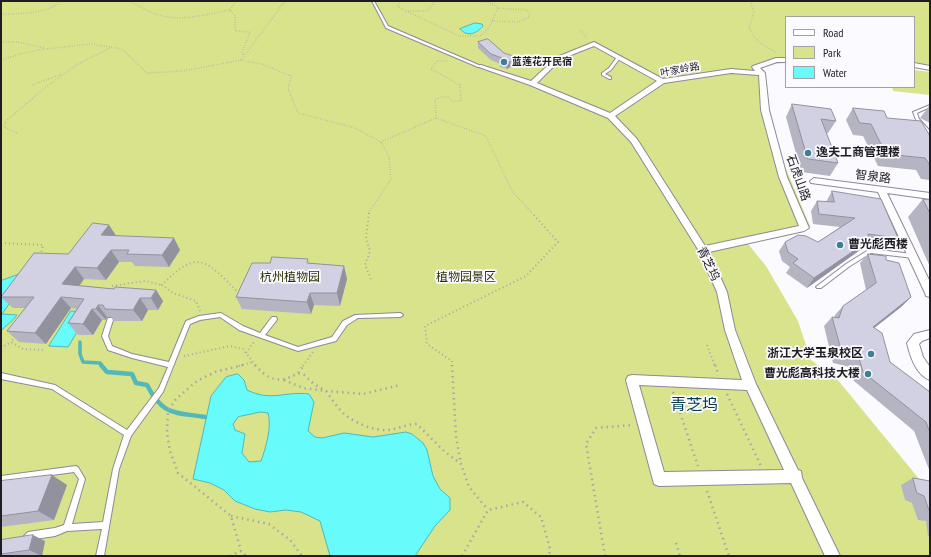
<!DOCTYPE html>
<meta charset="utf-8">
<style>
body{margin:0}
#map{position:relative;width:931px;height:557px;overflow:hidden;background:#fbfafe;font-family:"PT Sans Narrow",sans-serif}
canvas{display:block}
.frame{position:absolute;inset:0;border:2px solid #1f1c22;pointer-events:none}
.legend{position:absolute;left:785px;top:16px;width:130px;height:72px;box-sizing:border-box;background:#fbfafe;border:1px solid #a3a1a6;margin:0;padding:5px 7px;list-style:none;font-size:12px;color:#1f1c22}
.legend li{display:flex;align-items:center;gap:8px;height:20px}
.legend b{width:20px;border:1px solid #a3a1a6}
</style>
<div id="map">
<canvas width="931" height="557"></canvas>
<div class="frame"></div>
<ul class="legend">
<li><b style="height:5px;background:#fff"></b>Road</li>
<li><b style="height:11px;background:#d8e38b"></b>Park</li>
<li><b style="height:11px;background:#68fbfb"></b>Water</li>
</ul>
</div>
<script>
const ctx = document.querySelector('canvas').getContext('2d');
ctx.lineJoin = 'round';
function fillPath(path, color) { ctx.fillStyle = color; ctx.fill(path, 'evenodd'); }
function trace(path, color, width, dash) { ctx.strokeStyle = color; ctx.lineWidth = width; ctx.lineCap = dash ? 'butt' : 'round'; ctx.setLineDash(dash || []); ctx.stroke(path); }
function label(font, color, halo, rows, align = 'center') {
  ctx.font = font + ' "PT Sans Narrow","Noto Sans SC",sans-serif'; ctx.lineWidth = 3.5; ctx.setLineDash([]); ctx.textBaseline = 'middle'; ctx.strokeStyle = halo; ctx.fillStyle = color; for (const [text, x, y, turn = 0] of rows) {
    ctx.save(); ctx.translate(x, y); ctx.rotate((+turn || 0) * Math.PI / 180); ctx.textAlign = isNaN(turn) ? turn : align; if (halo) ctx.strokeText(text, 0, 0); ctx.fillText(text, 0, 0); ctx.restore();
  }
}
const green = new Path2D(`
 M1,1h929v65l-16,-3v-46h-128v46l-22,2 -3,3 17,82 32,76 -66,13 22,27 32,55 13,39 26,19 83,101 10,15v61h-929z
 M914,70l16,2v23l-37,-4 -1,-4h22z`);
const water = new Path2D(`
 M475,23l7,1 1,2c-6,7 -15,12 -23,3z
 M25,272l6,1 -29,41 15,1c-5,7 -11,10 -16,16v-50z
 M71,311l18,1 -21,35 -19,-1z
 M238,374l6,6 3,10c25,12 37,1 62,4l5,8 -6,29 7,6 7,1 22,-5 29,4 33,-5 6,2 11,9 4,7 6,26 7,13 10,9v12l-15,16 -20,30h-85l-10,-35 -19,-9 -15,-2 -16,2 -15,-3 -20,-8 -11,-11 -14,-7 -17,-4 18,-83 15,-19zM261,412l7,1c4,14 -2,34 -7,48l-12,1 -7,-9 3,-19 -10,-4 -2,-6 5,-7z`);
const streamFar1 = new Path2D(`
 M80,342v12l3,8 17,1 2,3`);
const stream = new Path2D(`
 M101,365l6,7 25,2 4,9 11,2c16,31 27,27 58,32`);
const pathFar2 = new Path2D(`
 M128,1c11,4 20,11 31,14 23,7 48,-1 71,-5
 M236,1l-6,9 5,6v15l15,1 -8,21 2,3
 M400,1l-2,6 8,4h21l8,-9 -1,-1
 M750,1l4,11 -5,15c7,16 13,17 27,25
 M406,11l53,25h21l9,-8 9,-20 -7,-5 -17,-2
 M1,14c15,0 49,0 59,-13
 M492,21l26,1 12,-5 -3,-7 -29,-2
 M580,30l8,9
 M1,42h17l26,6
 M1,60l22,-7 22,-4 47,-5 30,5 25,24 36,-2 58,-11 44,-59
 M241,60l21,4 29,12 -3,13 10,24 57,15 26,14 8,15 2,22 -23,35
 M32,85l30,-11
 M436,118l50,18 26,55 21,23
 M17,133l-13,-6 2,-6 40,-34 32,-23 32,-16
 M381,142l55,-24 -1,-19 12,-3 7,6 7,-2 -1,-15 -29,-16 6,-8h11
 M793,179l12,1`);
const pathFar1 = new Path2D(`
 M369,213l-3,25 4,13 -5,14 6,14
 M1,243l42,2 -2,9
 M112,286l33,-5 17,4
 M200,311l-4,-10 -23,-8 -11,-8c37,-38 44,-24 77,8
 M15,336l-4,6 12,7 22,1
 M707,345l8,21
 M1,348l10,-6
 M246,353l8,-11
 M184,356l46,-10 13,3 13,17
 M239,366l14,-4
 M303,366l10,-14
 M452,366v-5l-25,-17 -2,-18 101,-50 32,-34 -26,-29`);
const path = new Path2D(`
 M243,365l-28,7 -18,9 -21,18 -8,12 -1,22 3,18 8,22 53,43 10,35 5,5
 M255,365c15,16 24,19 43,8l6,2 10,9 12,7 37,3 37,-9
 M452,365l4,72 5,27
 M715,365l3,8
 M298,373l6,-8
 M284,380l19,8 23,3c5,7 11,16 17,22 12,10 28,17 43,17 11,0 20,-6 31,-6l27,27 17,13 8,23 19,23
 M673,392l25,74
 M727,394l34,72
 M707,491l22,65
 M231,516l38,8 21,16 12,16
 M676,543l4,13
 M230,556l11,-5
 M462,556l26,-46 35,-8 18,15 9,32 -1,7
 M605,556l-19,-112 10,-16 37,-3`);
const lane = new Path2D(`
 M372,1h2l14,25 93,40 -3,1 -92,-39z
 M617,57l3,1 -9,12 -6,4 6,3v2h-2l-7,-4v-2l7,-5z
 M930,105v2l-13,6 2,6 11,12v3h-1l-13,-14 -3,-8z
 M870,249l43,5 2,2 -2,2 -42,-5 -21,13 -29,22h-4l-1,-1 1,-1 29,-22z
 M221,313l22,13 17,7 12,-16h4l1,2 -1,2 -11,14 33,12 34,-10 11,-16 12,-6 45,-2 2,1 1,1 -1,1 -2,1 -42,1 -11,7 -11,16 -38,10 -59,-21 -19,-13 -20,3 -10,4 -27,68 -32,44 -12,33 -15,87h-8l6,-27 -35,2 -12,5 -27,4 -4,-4 4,-4 27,-4 9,-3 15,-46 -5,-7 -73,10v-6l75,-10 2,1 7,12 -13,45 31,-2 10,-53 11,-34 -72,-46 -51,-10v-6l54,12 72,45 32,-42 9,-21 -36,-9 -24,-8 -6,-14 6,-18h4l1,2 -5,16 4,10 20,8 37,8 17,-41 13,-5z`);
const street = new Path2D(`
 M594,42l69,37 68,-10 24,2 -3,-4 1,-1 23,-8h10v4h-9l-17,6 5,5 4,37 18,67 22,51 -5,3 -95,21 18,40 8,38 21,54 42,86 3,1 1,7 38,78h-15l-34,-73 -132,3 -5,-2 -28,-104 2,-4 4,-1 110,5 -17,-50 -8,-38 -18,-41 -68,-109 -23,-24 -78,-33 -54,-19 5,-1 50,16 26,-24zM594,46l63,35 -47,32 -73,-30 24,-24zM731,73l28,2 2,35 18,67 20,49 -94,20 -68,-107 -22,-23 49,-33zM639,385l108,5 37,80 -120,2z
 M914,63l16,3v4l-16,-3z
 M814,178l116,15v6l-43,-6 43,89v15l-4,-1 -1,-3 -47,-101 -67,-9 -1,-2z
 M930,330v8l-8,3 -3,3 4,13 7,10v13c-14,-5 -20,-24 -23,-37l7,-9z`);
const wall = new Path2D(`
 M478,42l38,21 -4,3v2l-2,-1 -3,2 -7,-2v-3l-9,-4 -13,-12z
 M792,104l44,17 -8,12h-2l12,30 -8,13 -29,-4 -15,-55z
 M930,105v18l-10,-5z
 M853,108l34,10 43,18v44l-9,-1 -5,-9 -38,-4 -15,-30 -10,-1 -7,-15z
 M832,191l66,47 -8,9 -25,-3 -5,6 -53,38 -21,-15 4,-6 -8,-6 -3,-10 6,-9h33l22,-15 -27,-3 -2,-13 6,-10 9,1z
 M923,199l7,1v67l-22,-50z
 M116,236l58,2 6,12 -11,17 -34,-1 -3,-4h-13l-13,18 -22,-1 -5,7 35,3 42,1 7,11 -5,9h-10l-6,11h-28l-3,-4h-4l-1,3h-4l-9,15h-15l-10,-12 9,-14 -6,-1 -25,36 -27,-2 -12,-11 18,-23h-12l-12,-11 67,-43z
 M868,254l18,6 25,37 -10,10 -27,21 16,34 40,30v80l-16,-41 -60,-50 -4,-14 -17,-4 -9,-37 8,-9 2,1 1,-3 8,-9 23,-16 -6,-27z
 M310,263l34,3 3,13 -7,27 -26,-1 -3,9 -69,-5 -6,-12z
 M913,478l17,3v56l-2,-1 -2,-15 -8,-1 -6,-17 -7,-3 -4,-15z
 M1,481l66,4 -13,35 -53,7z
 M1,540l44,1 -3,15h-41z`);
const shadedWall = new Path2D(`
 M516,57v6l-4,3 1,-4 -1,-2z
 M510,61v6l-3,2v-6z
 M109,225l8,12 -16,-2z
 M174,238l6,12 -11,17 -7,-12z
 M868,241l-8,9 -53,38 7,-10z
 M111,250l8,12 -13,18 -9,-12z
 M344,266l3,13 -7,27 -3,-13z
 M75,267l9,12 -12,17 -10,-12z
 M156,290l7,11 -5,9 -7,-12z
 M310,293l4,12 -3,9 -4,-12z
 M61,297l10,11 -25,36 -11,-11z
 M911,297l-10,10 -37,29 9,-9z
 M140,298l8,12 -6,11 -9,-11z
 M98,305l9,12 -1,3 -10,-11z
 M92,309l10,11 -9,15 -10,-11z
 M52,475l15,10 -13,35 -16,-9z
 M33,535l12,6 -3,15 -13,-6z`);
const building = new Path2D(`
 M488,39l16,14 12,4 -4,3 1,2 -3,-1 -3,2 -7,-2 2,-3 -11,-4 -13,-12z
 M792,104l39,5 5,12 -15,-2 17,44 -30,-4z
 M853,108l31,3 3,7 34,3 9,15v29l-5,-7 -39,-4 -15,-30 -11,-1z
 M832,191l49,8 17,39 -30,-4v7l-54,37 -21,-15 5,-4 -10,-7 -3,-10 13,-7 8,1 12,6 37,-24 -36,-4 -2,-13 17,1z
 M923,199l7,1v13z
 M93,223l16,2 -8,10 73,3 -12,17 -35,-1 2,-4h-18l-14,18 -22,-1 -13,17 52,5 1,-2 41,3 -5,8h-11l-7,12 -28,-1 -2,-4h-5l-2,4h-4l-9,15 -15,-1 16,-24 -23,-2 -26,36 -28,-2 27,-34h-33l33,-44 34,1z
 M868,254l18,2v4l13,3 12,34 -38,30 9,6 8,29 40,30v41l-4,-11 -63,-50 -4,-14 -17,-5 -10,-36 7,1 4,-12 33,-23z
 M272,257l36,2 -1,4 37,3 -7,27h-27l-3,9 -71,-5 16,-34h18z
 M52,475l-14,36 -37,5v-35z
 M913,478l17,3v32l-6,-17 -7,-3z
 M33,535l-4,15 -28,4v-14z`);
const markers = [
 [504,62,4,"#407f93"],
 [808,153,4,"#407f93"],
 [840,245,4,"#407f93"],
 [871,354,4,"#407f93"],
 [868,374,4,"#407f93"]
];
const farPoinames = [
 ["蓝莲花开民宿",512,62]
];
const farStreetnames = [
 ["叶家岭路",680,70,-11]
];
const poiNames = [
 ["逸夫工商管理楼",816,153],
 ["曹光彪西楼",848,245],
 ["浙江大学玉泉校区",863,354,"right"],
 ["曹光彪高科技大楼",860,374,"right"]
];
const streetNames = [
 ["智泉路",873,177,7],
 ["石虎山路",798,178,70],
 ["青芝坞",708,264,64]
];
const parkNames = [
 ["杭州植物园",290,278],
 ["植物园景区",466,278]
];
const nearNeighbourhoodnames = [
 ["青芝坞",694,405]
];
fillPath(green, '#d8e38b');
fillPath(water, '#68fbfb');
trace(water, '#52b8ba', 1);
trace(streamFar1, '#52b8ba', 3.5);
trace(stream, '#52b8ba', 4.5);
trace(lane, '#8f8898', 2);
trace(street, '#8f8898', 2);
trace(pathFar2, '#a8a6ab', 1.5, [0.5, 2]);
trace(pathFar1, '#a8a6ab', 2, [1, 3]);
trace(path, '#a8a6ab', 2.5, [1.5, 4]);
fillPath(lane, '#fff');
fillPath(street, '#fff');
fillPath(wall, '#b4b4c3');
fillPath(shadedWall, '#92929f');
fillPath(building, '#d1d1e3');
trace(building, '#92929f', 1);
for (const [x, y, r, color] of markers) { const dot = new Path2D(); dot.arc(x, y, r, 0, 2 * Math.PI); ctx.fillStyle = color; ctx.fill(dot); trace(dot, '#fbfafe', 1.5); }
label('bold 10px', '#1f1c22', '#fbfafe', farPoinames, 'left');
label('10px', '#1f1c22', '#fbfafe', farStreetnames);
label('bold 12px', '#1f1c22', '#fbfafe', poiNames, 'left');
label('12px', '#1f1c22', '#fbfafe', streetNames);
label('12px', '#2e3206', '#fbfafe', parkNames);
label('16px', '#023c4c', '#fbfafe', nearNeighbourhoodnames);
</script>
